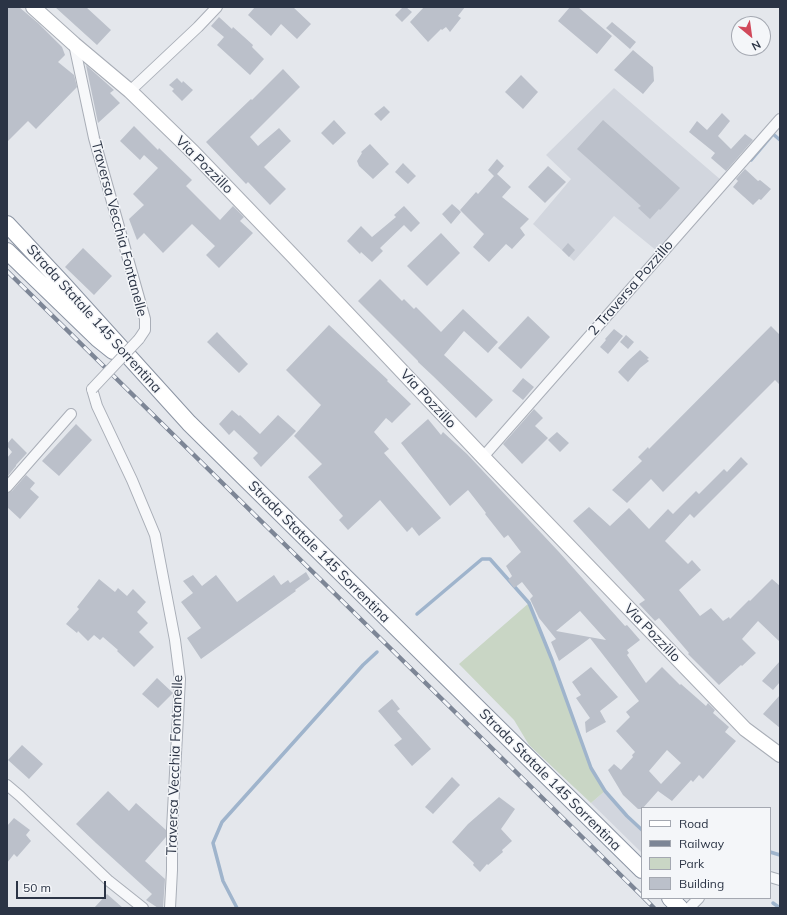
<!DOCTYPE html>
<style>
body{margin:0}
#map{position:relative;width:787px;height:915px;overflow:hidden;background:#e4e7ec;font-family:Mulish,sans-serif}
canvas{display:block}
.frame{position:absolute;inset:0;border:8px solid #2b3445;pointer-events:none}
.legend{position:absolute;left:641px;top:807px;width:130px;height:92px;box-sizing:border-box;background:#f4f6f9;border:1px solid #a4a8b1;margin:0;padding:5px 7px;list-style:none;font-size:12px;color:#2b3445}
.legend li{display:flex;align-items:center;gap:8px;height:20px}
.legend b{width:20px;border:1px solid #a4a8b1}
.north{position:absolute;left:731px;top:16px;width:40px;height:40px;box-sizing:border-box;background:#f4f6f9;border:1px solid #a4a8b1;border-radius:50%;rotate:151deg;font-size:11px;font-weight:700;line-height:16px;text-align:center;color:#2b3445}
.north::after{content:'';display:block;margin:auto;width:14px;height:18px;background:#d1495b;clip-path:polygon(50% 0,100% 100%,50% 72%,0 100%)}
.scale{position:absolute;left:16px;top:881px;width:90px;height:18px;box-sizing:border-box;border:2px solid #2b3445;border-top:0;padding-left:5px;font-size:12px;line-height:14px;white-space:nowrap;color:#2b3445;-webkit-text-stroke:3px #f4f6f9;paint-order:stroke}
</style>
<div id="map">
<canvas width="787" height="915"></canvas>
<div class="frame"></div>
<ul class="legend">
<li><b style="height:5px;background:#fff"></b>Road</li>
<li><b style="height:5px;background:#7d8696"></b>Railway</li>
<li><b style="height:11px;background:#c9d6c5"></b>Park</li>
<li><b style="height:11px;background:#bbc0ca"></b>Building</li>
</ul>
<div class="north">N</div>
<div class="scale">50 m</div>
</div>
<script>
const ctx = document.querySelector('canvas').getContext('2d');
ctx.lineJoin = 'round';
function fillPath(path, color) { ctx.fillStyle = color; ctx.fill(path, 'evenodd'); }
function trace(path, color, width, dash) { ctx.strokeStyle = color; ctx.lineWidth = width; ctx.lineCap = dash ? 'butt' : 'round'; ctx.setLineDash(dash || []); ctx.stroke(path); }
function label(font, color, halo, rows, align = 'center') {
  ctx.font = font + ' Mulish,sans-serif'; ctx.lineWidth = 3; ctx.setLineDash([]); ctx.textBaseline = 'middle'; ctx.strokeStyle = halo; ctx.fillStyle = color; for (const [text, x, y, turn = 0] of rows) {
    ctx.save(); ctx.translate(x, y); ctx.rotate((+turn || 0) * Math.PI / 180); ctx.textAlign = isNaN(turn) ? turn : align; if (halo) ctx.strokeText(text, 0, 0); ctx.fillText(text, 0, 0); ctx.restore();
  }
}
const built = new Path2D(`
 M614,88l107,92 -64,71 -43,-35 -40,45 -41,-37 38,-45 -25,-24z
 M605,791l22,25 15,14v23l-51,-50z`);
const green = new Path2D(`
 M529,603l23,57 39,108 14,23 -14,12 -62,-58 -15,-25 -55,-56z`);
const stream = new Path2D(`
 M751,160l22,-26 7,6
 M417,614l65,-55h8l39,44 23,57 39,108 14,23 22,25 15,14
 M770,852l10,3
 M773,903l7,5
 M237,908l-14,-27 -10,-38 9,-21 141,-157 14,-13`);
const building = new Path2D(`
 M7,7h12l19,16 24,24 3,8 -7,7 16,13 3,12 -41,42 -8,-8 -21,21z
 M55,7h31l25,23 -14,15z
 M255,7h38l18,17 -14,15 -16,-15 -10,12 -23,-21z
 M403,7h3l6,5 -10,10 -7,-7z
 M424,7h41l-7,9 3,2 -11,14 -4,-5 -4,3 -1,-1 -13,13 -18,-20z
 M570,7h8l34,29 -15,18 -39,-33z
 M219,17l13,12 1,-2 20,18 -1,2 12,12 -14,16 -33,-30 7,-8 -13,-11z
 M612,22l24,20 -6,7 -24,-21z
 M633,50l20,17 1,14 -11,13 -29,-24z
 M86,65l28,25 -4,3 10,10 -22,20z
 M283,69l17,18 -50,50 8,9 21,-18 12,13 -27,26 22,22 -16,16 -22,-23 -2,2 -40,-42 45,-43 1,1z
 M521,75l17,17 -15,17 -18,-17z
 M177,78l5,5 1,-2 10,9 -11,11 -10,-10 2,-2 -5,-4z
 M384,106l6,6 -9,9 -7,-7z
 M722,113l8,8 -12,15 13,13 14,-15 8,6 -27,31 -15,-13 4,-5 -26,-21 8,-11 10,9z
 M334,120l12,13 -13,12 -12,-12z
 M603,120l77,68 -20,22 -1,-1 -9,10 -12,-11 3,-2 -64,-57z
 M134,126l24,24 1,-2 33,32 -6,6 34,34 13,-14 11,11 -4,4 13,12 -34,35 -13,-13 9,-9 -23,-22 -29,29 -19,-20 -7,7 -8,-21 15,-14 -11,-11 25,-26 -14,-13 -4,5 -20,-19z
 M370,144l19,20 -16,15 -14,-13 -2,-5 5,-8 -1,-1z
 M497,159l7,7 -7,8 14,13 -9,10 27,22 -9,9 5,7 -13,14 -6,-5 -17,18 -16,-15 11,-13 -24,-24 16,-18 2,2 16,-18 -6,-6z
 M403,163l13,13 -8,8 -13,-12z
 M548,166l18,16 -21,21 -17,-16z
 M745,169l13,12 2,-1 11,9 -10,11 -2,-1 -6,6 -20,-18 5,-6 -2,-2z
 M452,204l9,8 -10,12 -9,-10z
 M404,206l16,17 -9,9 -7,-7 -24,23 3,3 -11,11 -11,-10 -1,2 -13,-13 14,-15 11,11 24,-20 -2,-2z
 M441,233l19,20 -33,33 -20,-20z
 M568,243l7,7 -6,7 -7,-7z
 M83,248l29,28 -18,19 -29,-28z
 M380,279l22,22 2,-2 10,10 2,-2 25,25 22,-23 35,33 -10,11 -24,-22 -20,24 49,45 -17,18 -43,-42 -15,-14v-1l-60,-60z
 M528,316l22,21 -29,32 -23,-21z
 M329,325l59,55 -1,1 24,23 -19,19 -6,-5 -12,14 15,17 -5,4 57,65 -22,18 -7,-9 -5,5 -27,-32 -32,30 -9,-10 4,-4 -35,-39 14,-13 -28,-28 27,-31 -35,-35z
 M771,326l9,9v50l-5,-5 -112,112 -12,-13 -24,24 -15,-13 30,-29 -4,-4 10,-10 1,2z
 M614,329l9,7 -15,18 -8,-7 6,-7 -1,-1z
 M217,332l31,32 -9,9 -32,-31z
 M626,335l8,7 -6,7 -8,-7z
 M640,350l9,8 -2,1 2,2 -9,7 -12,14 -10,-10 10,-11z
 M523,378l11,9 -11,13 -11,-9z
 M534,409l9,9 -8,8 13,12 -26,26 -19,-20z
 M232,410l7,6 1,-1 20,19 18,-19 18,16 -35,36 -8,-9 5,-5 -24,-23 -5,5 -10,-11z
 M428,419l13,16 2,-3 24,22 92,98 66,74 2,-1 13,15 -13,10 2,3 -2,2 19,28 16,-16 18,18 1,-1 25,22 2,-3 7,7 -2,3 16,14 -4,5 11,9 -33,38 -4,-4 -6,7 -2,-2 -19,21 -14,-10 -16,18h-4l-15,-14 -15,-25 6,-6 7,6 12,-13 -1,-2 3,-3 -19,-21 14,-14 -4,-5 13,-11 -49,-63 -31,23 -8,-19 5,-3 -17,-21 -9,-19 3,-3 -11,-14 -8,6 -6,-8 4,-4 -6,-10 15,-14 -13,-17 -4,3 -19,-24 1,-1 -18,-23 -18,16 -49,-63zM580,611l26,29 -50,-9zM667,750l14,13 -20,21 -12,-13z
 M76,424l16,16 -33,36 -17,-15z
 M557,432l12,11 -9,9 -12,-12z
 M12,438l15,15 -11,12v1l-9,11v-19l5,-6 -5,-6v-2z
 M741,457l7,7 -54,54 -4,-4 -25,27 23,23 4,-4 9,10 -22,20 21,26 11,-8 12,13 6,-4 1,2 19,-19 1,1 22,-22 8,7v56l-22,-21 -16,18 14,14 -14,13 -1,-1 -22,20 -31,-31 1,-1 -30,-35 -4,3 -16,-17 6,-4 -72,-79 16,-14 21,19 19,-18 20,21 19,-20 5,5 23,-23 3,3 25,-25 3,3z
 M26,475l9,8 -5,6 9,8 -19,22 -13,-12v-14l5,-2z
 M306,572l4,7 -15,11 1,1 -95,68 -14,-21 14,-10 -20,-26 12,-9 -10,-12 10,-6 9,11 14,-11 21,27 37,-27 7,10 7,-5 2,3z
 M99,579l16,13 3,-4 9,8 6,-7 13,13 -9,10 11,11 -9,9 15,15 -20,20 -17,-16 1,-1 -15,-13 -3,3 -6,-5 -6,6 -10,-10 -1,2 -11,-9 13,-15 -2,-2z
 M780,661v21l-7,8 -11,-9z
 M591,667l27,30 -18,14 6,11 -20,11 -1,-11 5,-4 -14,-20 5,-3 -9,-13z
 M157,678l16,15 -15,15 -16,-14z
 M780,695v33l-17,-14z
 M392,699l8,10 -3,2 34,38 -19,17 -18,-21 8,-6 -24,-28z
 M22,745l21,19 -14,15 -21,-19z
 M452,777l8,8 -27,29 -8,-7z
 M108,791l21,20 7,-8 30,27v7l-21,24 20,18 -2,29h-5l-12,-8 6,-6 -56,-51 -20,-19z
 M499,797l16,12 -14,20 11,12 -10,9 1,2 -15,13 -1,-1 -7,8 -7,-7 1,-2 -22,-21 16,-18z
 M14,818l16,12 -4,5 5,6 -14,16 -3,-3 -7,9v-37z
 M107,894l16,14h-29z`);
const minor = new Path2D(`
 M74,44l20,94 51,181v11l-6,9
 M130,91l68,-64 19,-20
 M92,389l5,17 35,74 23,55 20,105 5,39 -8,150v41l-2,38
 M483,457l297,-338
 M7,487l64,-73
 M7,785l13,11 89,85 34,27
 M770,877l10,3
 M689,908l10,-10`);
const secondary = new Path2D(`
 M33,7l41,37 56,47 63,61 100,104 190,201 262,272 35,26`);
const trunk = new Path2D(`
 M7,224l57,61 125,138 453,447
 M7,251l91,88 15,12
 M670,898l10,10`);
const rail = new Path2D(`
 M7,271l635,625
 M644,898l10,10`);
const minorBridge = new Path2D(`
 M92,389l47,-50`);
const streetNames = [
 ["Via Pozzillo",204,165,45],
 ["Traversa Vecchia Fontanelle",119,229,75],
 ["2 Traversa Pozzillo",631,288,-49],
 ["Strada Statale 145 Sorrentina",94,319,48],
 ["Via Pozzillo",428,399,47],
 ["Strada Statale 145 Sorrentina",319,552,45],
 ["Via Pozzillo",652,633,46],
 ["Traversa Vecchia Fontanelle",175,765,-88],
 ["Strada Statale 145 Sorrentina",550,780,45]
];
fillPath(built, '#d2d6de');
fillPath(green, '#c9d6c5');
trace(stream, '#9fb4cc', 3.5);
fillPath(building, '#bbc0ca');
trace(minor, '#a9aeb7', 12);
trace(secondary, '#a9aeb7', 16);
trace(trunk, '#8b94a3', 18);
trace(minor, '#f7f8fa', 10);
trace(secondary, '#fff', 14);
trace(trunk, '#fff', 16);
trace(rail, '#7d8696', 4.5);
trace(rail, '#f4f6f9', 3, [9]);
trace(minorBridge, '#a9aeb7', 12, []);
trace(minorBridge, '#f7f8fa', 10);
label('14px', '#2b3445', '#f4f6f9', streetNames);
</script>
